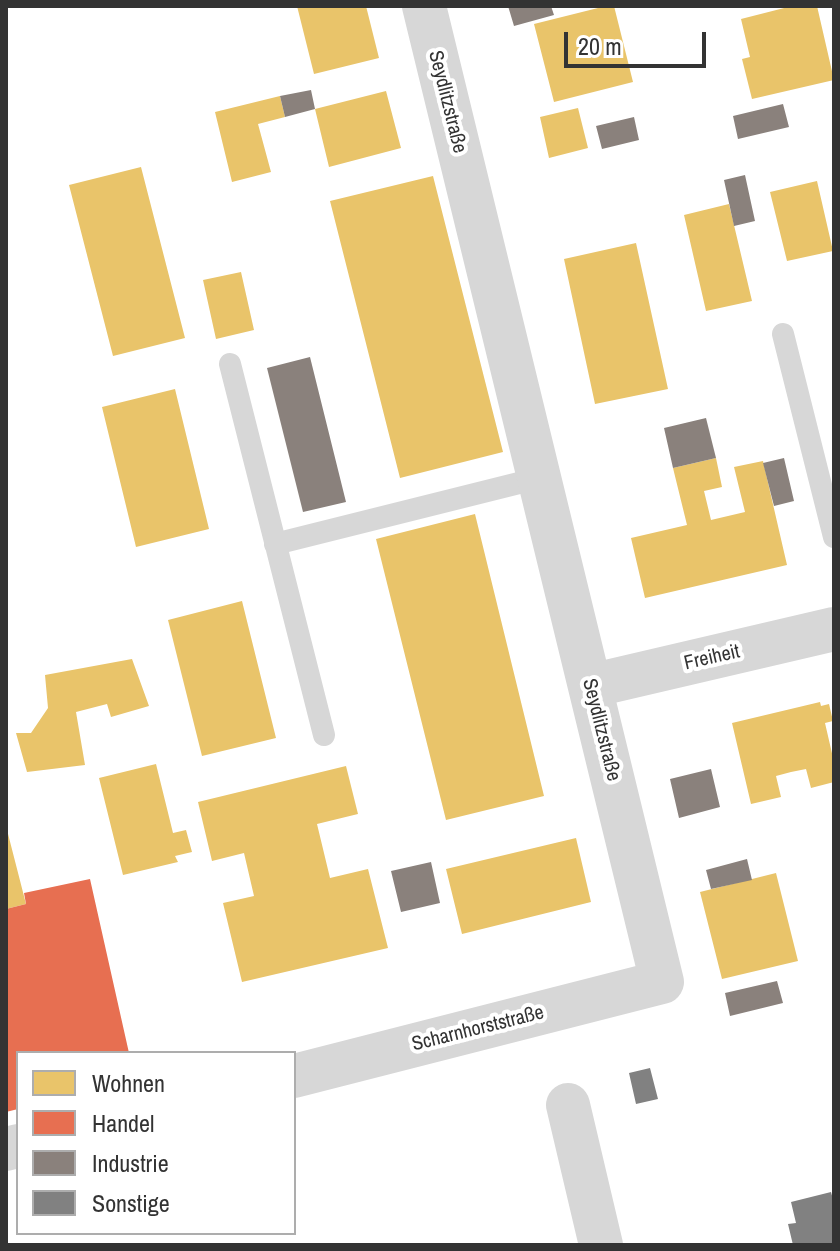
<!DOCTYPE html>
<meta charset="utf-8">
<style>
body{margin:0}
#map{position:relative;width:840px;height:1251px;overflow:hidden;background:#fff;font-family:"Archivo Narrow",sans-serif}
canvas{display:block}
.frame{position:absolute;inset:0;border:8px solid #333;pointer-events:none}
.legend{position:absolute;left:16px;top:1051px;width:280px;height:184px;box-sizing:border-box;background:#fff;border:2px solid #adadad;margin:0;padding:10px 14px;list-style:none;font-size:24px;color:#333}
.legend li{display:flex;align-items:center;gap:16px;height:40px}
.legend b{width:40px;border:2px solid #adadad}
.scale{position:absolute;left:564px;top:32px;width:142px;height:36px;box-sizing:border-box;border:4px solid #333;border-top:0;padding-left:10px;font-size:24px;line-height:28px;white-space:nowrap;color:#333;-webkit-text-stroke:6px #fff;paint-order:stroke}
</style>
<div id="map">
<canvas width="840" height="1251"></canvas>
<div class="frame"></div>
<ul class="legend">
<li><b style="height:22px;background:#e9c46a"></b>Wohnen</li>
<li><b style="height:22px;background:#e76f51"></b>Handel</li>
<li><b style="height:22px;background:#8a817c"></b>Industrie</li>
<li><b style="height:22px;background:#818181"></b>Sonstige</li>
</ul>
<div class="scale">20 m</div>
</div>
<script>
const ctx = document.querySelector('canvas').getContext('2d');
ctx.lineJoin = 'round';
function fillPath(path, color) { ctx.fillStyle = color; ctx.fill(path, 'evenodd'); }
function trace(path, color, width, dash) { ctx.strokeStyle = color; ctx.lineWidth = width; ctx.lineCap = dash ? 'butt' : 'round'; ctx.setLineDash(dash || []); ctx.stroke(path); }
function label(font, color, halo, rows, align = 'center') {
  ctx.font = font + ' "Archivo Narrow",sans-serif'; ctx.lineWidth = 8; ctx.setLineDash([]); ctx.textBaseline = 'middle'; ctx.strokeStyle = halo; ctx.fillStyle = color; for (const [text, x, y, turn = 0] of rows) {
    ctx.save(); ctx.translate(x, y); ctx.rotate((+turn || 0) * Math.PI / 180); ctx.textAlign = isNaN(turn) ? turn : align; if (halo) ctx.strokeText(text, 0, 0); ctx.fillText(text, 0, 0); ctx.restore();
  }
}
const homes = new Path2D(`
 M297,6h69l13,52 -65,16z
 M606,6h8l19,76 -79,20 -20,-78z
 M792,6h25l17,74 -82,19 -10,-40 8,-2 -9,-38z
 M386,91l15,57 -72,19 -14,-58z
 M280,96l5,21 -27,7 13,48 -39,10 -17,-70z
 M578,108l10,40 -39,10 -9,-41z
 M141,167l44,171 -72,18 -44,-171z
 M433,176l70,276 -103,26 -70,-277z
 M817,181l16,70 -46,10 -17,-69z
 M729,204l23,97 -46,10 -22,-96z
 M636,243l32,146 -73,15 -31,-145z
 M241,272l13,58 -38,9 -13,-59z
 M175,389l34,140 -73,18 -34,-140z
 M716,458l6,29 -18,4 7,29 34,-8 -11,-45 29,-6 24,104 -142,33 -14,-60 56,-13 -14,-57z
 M475,514l69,282 -98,24 -70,-281z
 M242,601l34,137 -74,18 -34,-136z
 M132,659l17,47 -38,11 -4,-13 -31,8 9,53 -58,7 -11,-39h15l17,-25 -3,-33z
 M820,702l1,4 8,-2 4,17 -8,2 9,39h-2l2,20 -23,6 -5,-19 -15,3 -15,4 5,21 -30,7 -19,-81z
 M156,764l17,69 13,-3 6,22 -17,4 3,6 -55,13 -24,-97z
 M346,766l12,48 -41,10 13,54 38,-9 20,79 -146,34 -19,-79 31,-7 -10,-43 -32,8 -14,-59z
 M6,826l20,78 -20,5z
 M576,838l15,64 -129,32 -16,-65z
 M776,873l22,88 -76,18 -22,-87z`);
const shops = new Path2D(`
 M90,879l39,174h-111v56l-12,3v-203l20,-5 -2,-11z`);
const industry = new Path2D(`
 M508,6h43l3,9 -40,11z
 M311,90l4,19 -30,8 -5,-21z
 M783,104l6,23 -51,12 -5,-23z
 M634,117l5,23 -37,9 -6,-23z
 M745,175l10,46 -21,5 -10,-46z
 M310,357l36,145 -43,10 -36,-144z
 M706,418l10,40 -43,10 -9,-40z
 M784,458l10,43 -20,5 -11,-43z
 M711,769l9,38 -41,11 -9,-39z
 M747,859l5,21 -41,9 -5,-19z
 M431,862l9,41 -39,9 -10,-41z
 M777,981l6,22 -53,13 -5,-23z`);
const building = new Path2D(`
 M650,1068l8,31 -22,5 -7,-31z
 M831,1192l3,11v42h-41l-5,-21 8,-1 -5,-21z`);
const service = new Path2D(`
 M783,334l51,203
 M230,364l94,371
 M275,544l264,-66`);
const minor = new Path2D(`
 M590,686l244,-57
 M294,1076l368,-94 -238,-976
 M568,1105l33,140
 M6,1149l12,-3`);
const streetNames = [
 ["Seydlitzstraße",447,102,76],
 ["Freiheit",712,658,-13],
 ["Seydlitzstraße",601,730,76],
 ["Scharnhorststraße",478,1029,-14]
];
fillPath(homes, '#e9c46a');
fillPath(shops, '#e76f51');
fillPath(industry, '#8a817c');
fillPath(building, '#818181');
trace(service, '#d7d7d7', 22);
trace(minor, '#d7d7d7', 44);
label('20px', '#333', '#fff', streetNames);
</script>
